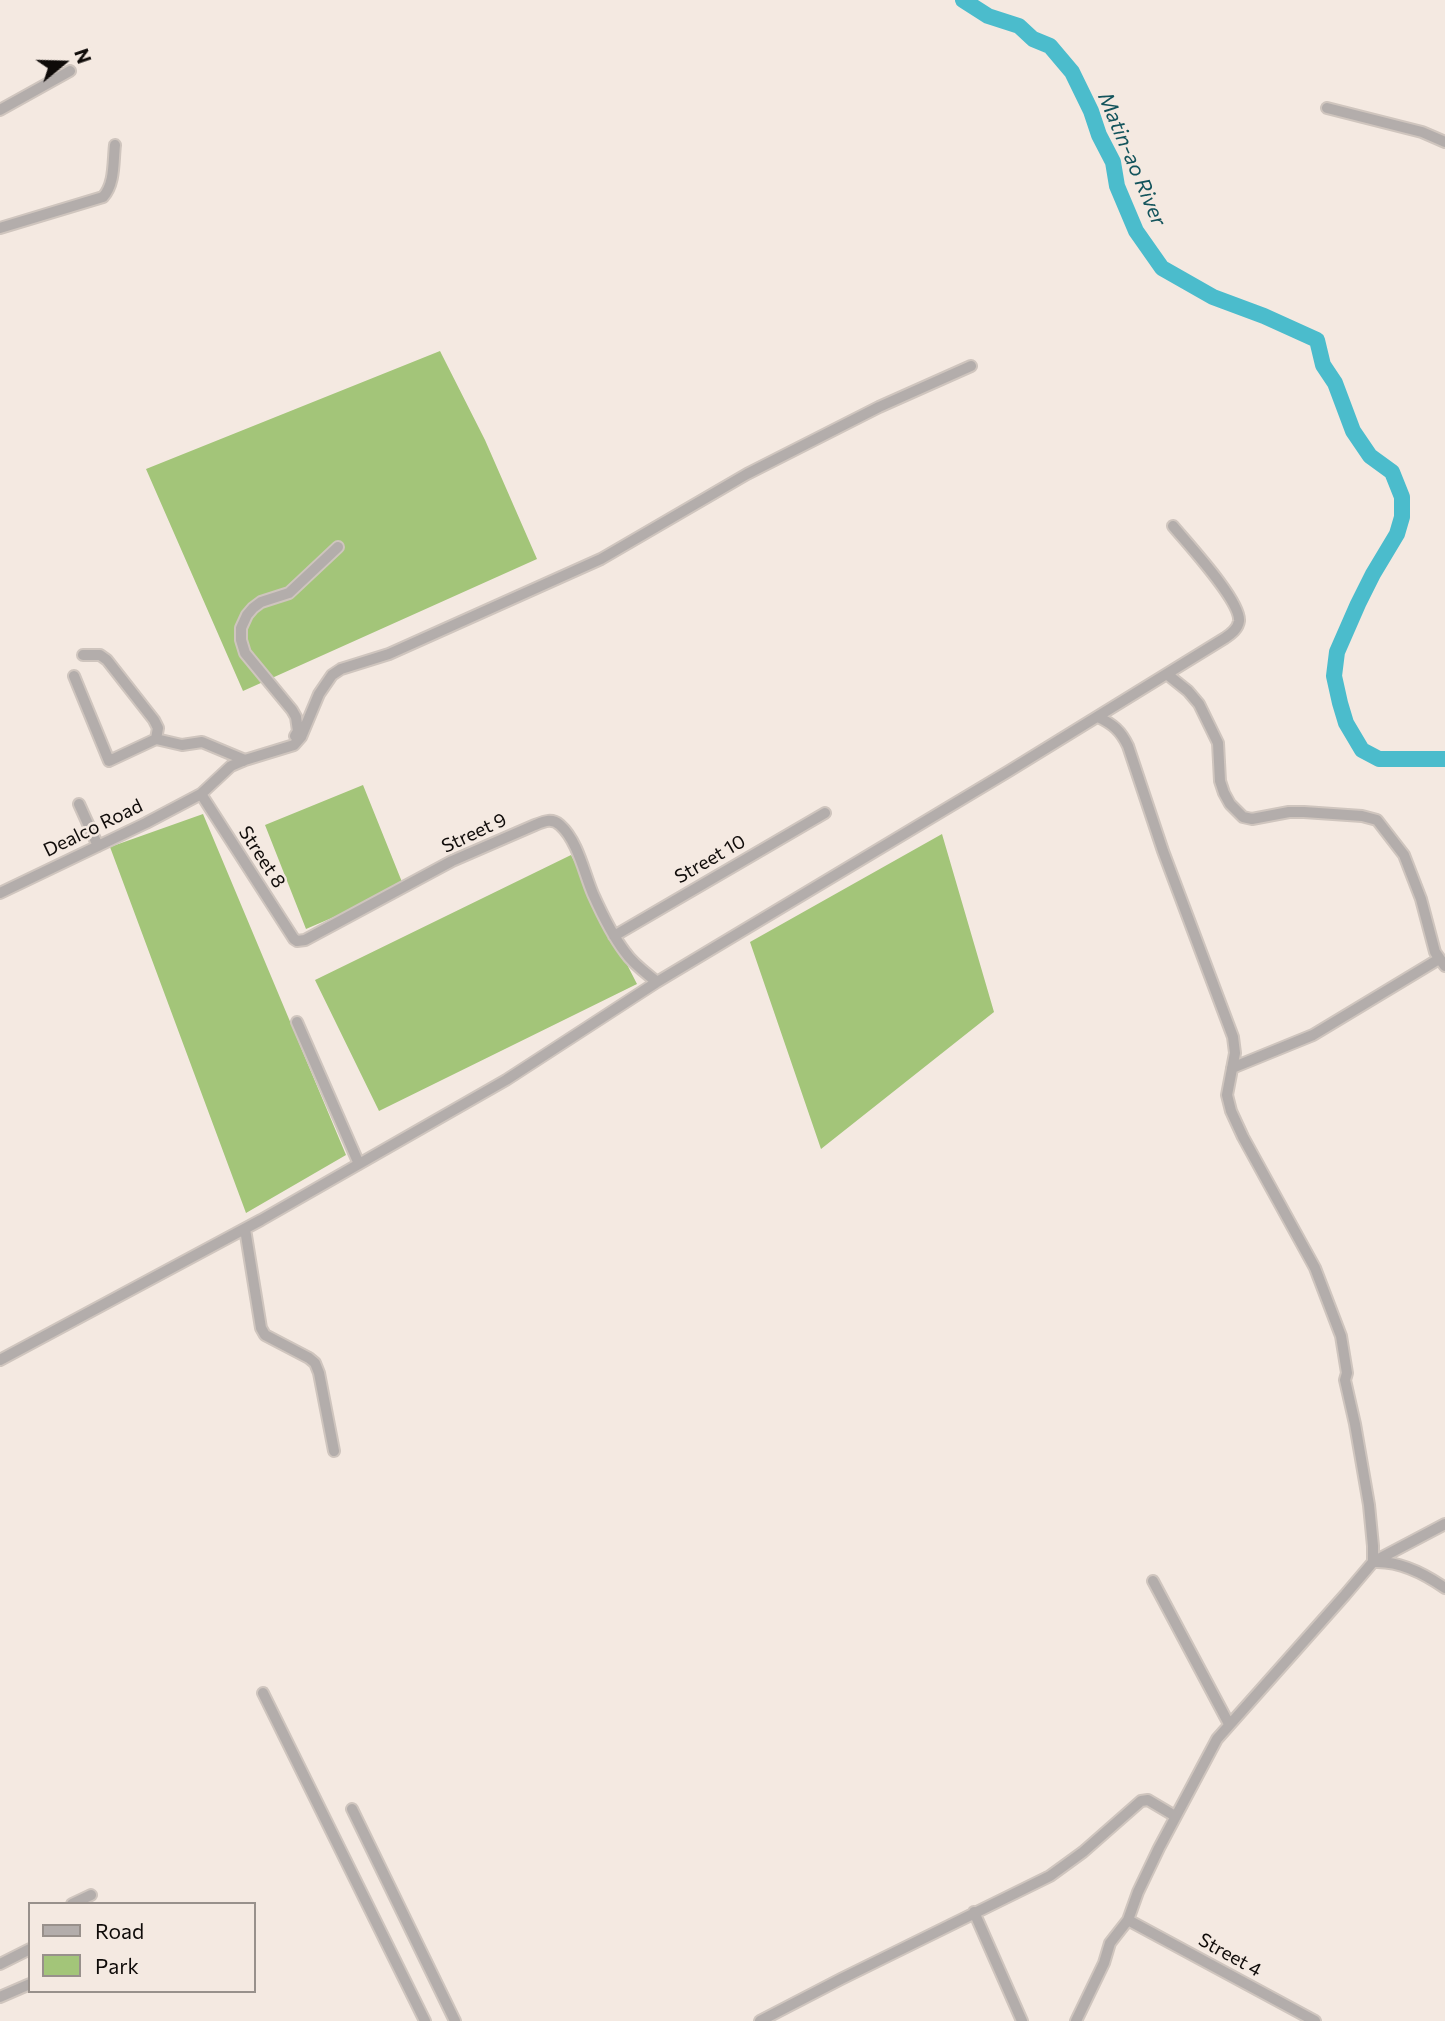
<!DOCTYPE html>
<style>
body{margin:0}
#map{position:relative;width:1445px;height:2021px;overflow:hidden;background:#f4e9e1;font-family:Commissioner,sans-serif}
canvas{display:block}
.legend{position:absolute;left:28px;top:1902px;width:228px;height:91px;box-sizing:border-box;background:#f4e9e1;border:2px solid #98908b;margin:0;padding:9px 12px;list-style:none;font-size:21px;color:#0f0b09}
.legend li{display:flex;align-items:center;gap:14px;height:35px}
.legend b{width:35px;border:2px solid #98908b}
.north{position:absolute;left:28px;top:28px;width:70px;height:70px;-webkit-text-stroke:5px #f4e9e1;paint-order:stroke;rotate:71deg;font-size:19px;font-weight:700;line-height:28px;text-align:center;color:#0f0b09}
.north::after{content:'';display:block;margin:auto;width:24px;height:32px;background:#0f0b09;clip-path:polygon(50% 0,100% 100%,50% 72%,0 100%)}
</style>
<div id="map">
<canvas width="1445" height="2021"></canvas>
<ul class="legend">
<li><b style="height:9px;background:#b3adab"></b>Road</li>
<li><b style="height:19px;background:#a3c579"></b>Park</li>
</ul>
<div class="north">N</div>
</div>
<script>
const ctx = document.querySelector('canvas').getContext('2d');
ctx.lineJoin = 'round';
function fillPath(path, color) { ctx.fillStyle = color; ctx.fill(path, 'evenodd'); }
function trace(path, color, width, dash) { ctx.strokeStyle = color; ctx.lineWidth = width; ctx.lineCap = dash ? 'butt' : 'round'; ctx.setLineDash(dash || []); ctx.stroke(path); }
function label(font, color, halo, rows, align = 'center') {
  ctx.font = font + ' Commissioner,sans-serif'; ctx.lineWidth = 5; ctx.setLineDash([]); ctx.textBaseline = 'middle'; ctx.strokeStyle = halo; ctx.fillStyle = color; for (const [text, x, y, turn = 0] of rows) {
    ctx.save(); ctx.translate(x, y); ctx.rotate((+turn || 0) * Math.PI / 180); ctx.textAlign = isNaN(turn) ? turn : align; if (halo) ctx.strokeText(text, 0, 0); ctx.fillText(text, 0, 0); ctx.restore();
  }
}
const green = new Path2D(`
 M440,351l45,89 52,119 -294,132 -97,-222z
 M363,785l41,102 -98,42 -41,-104z
 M203,814l143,341 -100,58 -136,-366z
 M942,834l52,178 -173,137 -71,-207z
 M571,855l66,129 -258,127 -64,-131z`);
const river = new Path2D(`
 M963,0l25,16 31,10 14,13 17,7 22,26 19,39 8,24 14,27 4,24 19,45 26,37 51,29 51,19 53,24 6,25 12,18 18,48 17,25 22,16 10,25v20l-5,17 -24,40 -15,30 -21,48 -3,24 6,27 6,20 16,27 17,9h66`);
const minor = new Path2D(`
 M1327,108l95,24 23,10
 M0,110l70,-39
 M0,228l103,-31c12,-13 10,-35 12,-52
 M83,655h17l7,5 47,60 4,8 -2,11
 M1168,675l20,16 11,13 19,39 2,38 4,12 6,11 13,13 9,2 37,-7h15l58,4 15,4 27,35 17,44 14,53 10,14
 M74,676l35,85 47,-22 26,6 20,-3 43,18 -2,1
 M1098,717c15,7 23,14 30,29l35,105 70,186 2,16 -8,42 4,16 12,26 72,131 26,68 6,37 -2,7 10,44 14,81 4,41v16
 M295,736l3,-5 -2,-14 -4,-7 -47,-57 -4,-13v-12l6,-13 6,-7 8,-6 28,-9 49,-46
 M201,794l93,145 3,2 8,-1 147,-79 83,-36c10,-4 17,-7 25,0 18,16 24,48 33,69 9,20 19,41 32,58 8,12 21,21 32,30
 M79,804l19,42
 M0,893l146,-70 55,-29 30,-28 14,-6 49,-15 7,-8 18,-43 13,-19 9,-6 48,-15 212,-95 146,-85 132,-67 92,-41
 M614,936l211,-123
 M297,1022l62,142
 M1232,1068l81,-33 126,-76
 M245,1229l16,99 4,7 44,23 6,5 4,10 15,78
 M0,1360l261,-140 245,-140 151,-98 352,-211 216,-133c6,-4 13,-9 14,-17 2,-20 -52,-78 -66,-95
 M1375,1562c25,-1 50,12 70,26
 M1153,1581l76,143
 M263,1693l162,328
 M352,1809l103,212
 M72,1904l19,-9
 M974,1912l48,109
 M1128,1920l187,101
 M0,1964l30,-15
 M0,1997l30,-13
 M760,2021l81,-42 209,-103 33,-24 58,-51 7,-1 27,16
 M1076,2021l28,-58 6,-20 18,-23 10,-28 21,-44 58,-109 128,-144 28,-33 72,-38`);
const streetNames = [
 ["Dealco Road",93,828,-26],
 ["Street 9",474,833,-25],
 ["Street 8",262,857,57],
 ["Street 10",710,859,-30],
 ["Street 4",1230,1955,29]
];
const waterNames = [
 ["Matin-ao River",1132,159,67]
];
fillPath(green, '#a3c579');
trace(river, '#4bbccc', 16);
trace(minor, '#cfc5be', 14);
trace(minor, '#b3adab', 10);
label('19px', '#0f0b09', '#f4e9e1', streetNames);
label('italic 21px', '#13545c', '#f4e9e1', waterNames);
</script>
